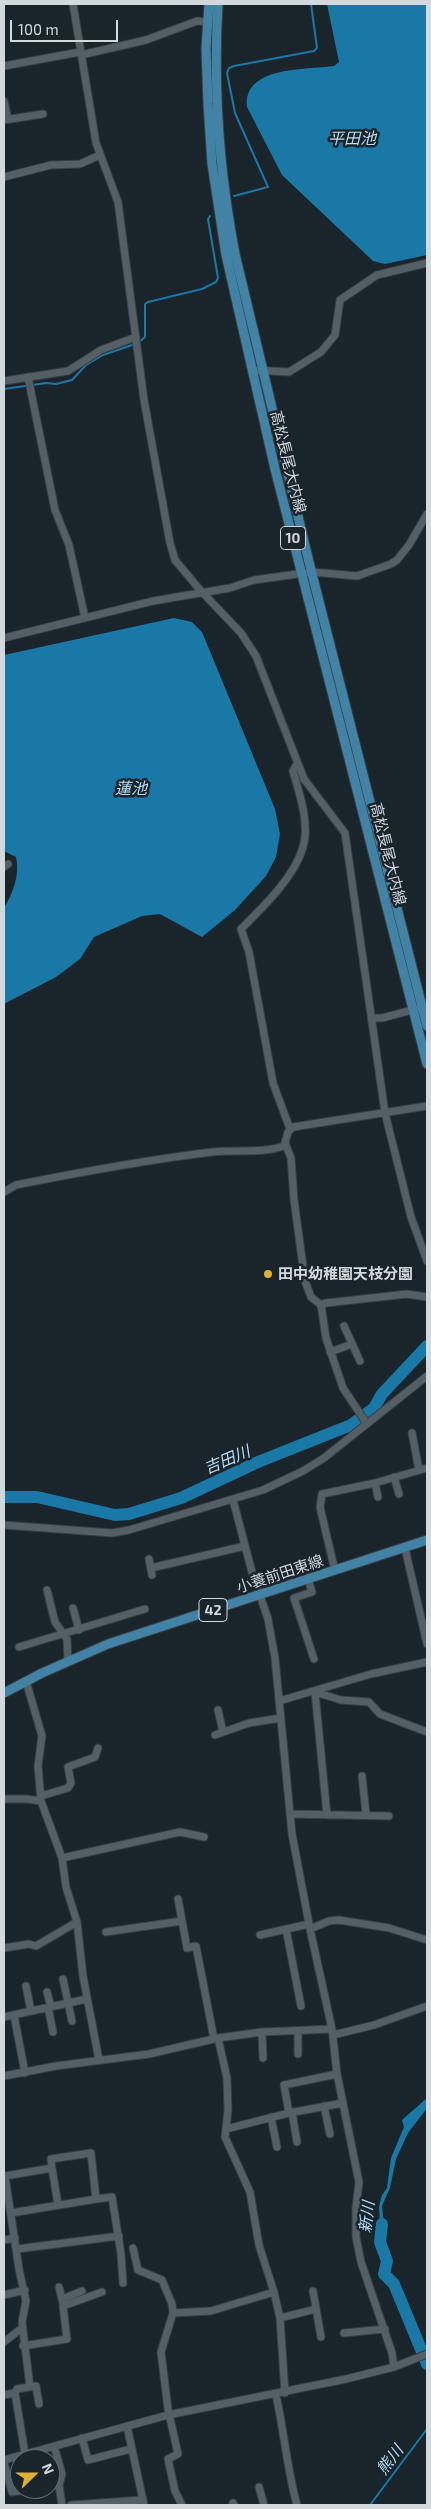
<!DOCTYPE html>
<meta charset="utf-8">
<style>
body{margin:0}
#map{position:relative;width:431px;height:2509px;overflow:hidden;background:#1a242b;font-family:"Exo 2",sans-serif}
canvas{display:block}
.frame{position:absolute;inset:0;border:5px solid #d2d8dc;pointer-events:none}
.north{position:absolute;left:10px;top:2449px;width:50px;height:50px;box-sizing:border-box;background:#1a242b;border:1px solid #646c72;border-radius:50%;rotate:68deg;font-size:14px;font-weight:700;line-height:20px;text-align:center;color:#d2d8dc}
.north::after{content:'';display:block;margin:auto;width:18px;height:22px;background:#e0b034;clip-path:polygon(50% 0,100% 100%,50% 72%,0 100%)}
.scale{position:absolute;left:10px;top:20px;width:108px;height:22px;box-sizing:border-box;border:2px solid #d2d8dc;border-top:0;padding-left:6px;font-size:15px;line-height:18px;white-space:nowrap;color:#d2d8dc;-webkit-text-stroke:4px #1a242b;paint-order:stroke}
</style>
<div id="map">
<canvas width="431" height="2509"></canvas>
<div class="frame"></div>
<div class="north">N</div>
<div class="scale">100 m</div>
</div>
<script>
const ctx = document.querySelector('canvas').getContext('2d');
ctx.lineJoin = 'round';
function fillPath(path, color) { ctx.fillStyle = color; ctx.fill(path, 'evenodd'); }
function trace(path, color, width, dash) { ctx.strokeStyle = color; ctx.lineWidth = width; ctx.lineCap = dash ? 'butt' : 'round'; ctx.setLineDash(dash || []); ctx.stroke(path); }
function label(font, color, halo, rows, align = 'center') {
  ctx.font = font + ' "Exo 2","Noto Sans JP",sans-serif'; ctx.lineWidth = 5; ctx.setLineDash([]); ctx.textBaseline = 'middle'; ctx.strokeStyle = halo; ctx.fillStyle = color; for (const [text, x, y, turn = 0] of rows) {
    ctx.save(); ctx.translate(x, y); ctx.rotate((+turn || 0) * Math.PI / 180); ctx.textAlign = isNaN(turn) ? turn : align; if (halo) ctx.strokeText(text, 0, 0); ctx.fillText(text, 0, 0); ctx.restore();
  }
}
const water = new Path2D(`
 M327,4h100v251l-42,9 -12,-3 -91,-86 -35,-68c-4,-41 58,-37 87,-41l5,-4z
 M174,618l18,4 10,10 73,177 5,25 -4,23 -10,19 -31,34 -33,27 -42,-23 -18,2 -48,21 -14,22 -24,18 -52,27v-96c9,-15 16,-33 12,-51l-12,-6v-196z
 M427,2098v10l-19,25 -12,26 -6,29 -8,18 2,19 -3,16 -2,-35 3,-11 5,-7 4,-30 13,-31 -2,-7z`);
const stream = new Path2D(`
 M234,196l34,-9 -33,-74 -8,-40 2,-5 5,-2 80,-15 3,-3 -6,-44
 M139,342l6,-5v-33l3,-2 54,-13 14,-7 2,-4 -10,-59 2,-3
 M4,389l42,-6 10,1 16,-4 14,-15 17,-10 32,-11
 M370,2505l57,-76`);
const river = new Path2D(`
 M4,1497h33l78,18 14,-1 52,-16 77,-36 93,-37 23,-17 8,-14 45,-48
 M382,2224l-2,18 7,19 -3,13 10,10 33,80`);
const minor = new Path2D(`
 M73,4l23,139 22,59 26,198 26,143 5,17 26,31 40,42 15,23 48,123 41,54 40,280 26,104 16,44
 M81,55l65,-15 51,-19 11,1
 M4,66l76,-14
 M4,101l4,18
 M4,120l39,-6
 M4,177l47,-12 29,-1 20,-9
 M254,370l35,2 32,-20 14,-17 5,-35 37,-25 50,-12
 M28,377l27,133 14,35 16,73
 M4,381l64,-10 33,-21 35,-13
 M4,638l149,-37 77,-13 24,-8 58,-8 45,4 34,-12 6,-4 12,-15 18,-31
 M4,867l4,-3
 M372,1018h10l45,-12
 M290,1129l-17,-46 -24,-131 -8,-23c22,-22 56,-54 63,-86 5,-22 -5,-51 -11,-72l4,-7
 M285,1143l6,15 3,42 11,81 6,16 10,8 5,33 17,50 24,36
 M4,1192l12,-7c65,-13 130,-25 196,-33 24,-3 49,2 72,-6l4,-14 5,-5 134,-21
 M321,1305l5,-2 81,-9 20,3
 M344,1326l16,35
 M330,1352l22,-8
 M412,1433l7,37
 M394,1477l5,17
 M375,1483l3,14
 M233,1500l19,72 16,47 7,39 17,176 18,95 22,100 5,45 22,108 -3,25v30l5,25 31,91 2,14
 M4,1525l108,8 17,-3 134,-40 40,-19 21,-13 103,-82
 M405,1548l22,96
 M149,1559l3,16
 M151,1568l94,-22
 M335,1571l-15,-64 2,-13 53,-11 52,-15
 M308,1579l4,13 -18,6 20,61
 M47,1590l8,32 12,17 1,22
 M73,1608l6,22
 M19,1647l126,-38
 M26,1681l16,55 -4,30 3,35 21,57 4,29 11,35 6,54 16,84
 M279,1701l92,-27 56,-12
 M218,1710l5,22
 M215,1735l34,-12 32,-5
 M362,1776l4,38
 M41,1796l27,-8 3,-5 -3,-16 27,-10 3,-9
 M4,1799h23l14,2
 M290,1814l99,2
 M327,1815l-12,-123 26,8 28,2 11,12 47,18
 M62,1858l118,-26 24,5
 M178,1899l9,49 9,-2 18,93
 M286,1929l15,77
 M310,1929l19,-8 10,-1 50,8 38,12
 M106,1932l76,-11
 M260,1935l49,-11
 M4,1948l25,-4 7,2 41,-24
 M63,1979l9,42
 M26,1986l5,25
 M47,1992l4,15
 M48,2007l5,25
 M14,2015l11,58
 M4,2017l83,-18
 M262,2032l1,26
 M298,2032v22
 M333,2035l41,-10 53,-19
 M218,2038l9,40 1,32 -3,27 25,55 9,53 15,47 6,26 5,75
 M4,2076l52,-10 93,-12 69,-16 44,-6 70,-3
 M324,2106l6,28
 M292,2112l5,30
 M289,2113l-5,-28 53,-11
 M271,2117l6,30
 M226,2129l63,-16 54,-10
 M52,2168l6,37
 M11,2213l85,-14
 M4,2240l11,-2
 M133,2248l5,22 24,10 10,24 1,9 -12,39 7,57 10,45 -10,5 7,32 7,14
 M17,2249l102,-13
 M59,2287l4,16
 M313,2291l8,46
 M4,2295l21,-5
 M62,2299l20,-8
 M173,2313l38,-2 63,-19
 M280,2318l36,-9
 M344,2333l41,-4
 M4,2342l18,-14
 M23,2346l44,-7 -4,-33 39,-14
 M30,2387l-8,-65 4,-21 -7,-32 -14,-93 47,-8 -1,-9 40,-6 5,46 16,-2 9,57 2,29
 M15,2393l10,61
 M4,2395l11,-2 2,-4 19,-3 3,18
 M276,2395c8,36 11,74 21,110
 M127,2426l17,79
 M82,2438l6,22 43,-11
 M54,2446l8,28 -3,11 3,20
 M4,2460l164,-45 178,-36 48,-12 33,-13
 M4,2463l8,29 18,-3
 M50,2486l9,-1
 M259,2487l5,18
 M233,2503l1,2
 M71,2505l71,-5`);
const major = new Path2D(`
 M209,4l-3,44 2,56 4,60 14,91 49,214 152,595
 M218,4c-5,84 1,167 17,250l74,308 118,464
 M4,1693l38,-20 66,-29 319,-104`);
const markers = [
 [268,1274,5,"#e0b034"]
];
const shields = [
 [293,538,25],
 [213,1610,28]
];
const shieldNames = [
 ["10",293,538],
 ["42",213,1610]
];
const streetNames = [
 ["高松長尾大内線",288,462,76],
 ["高松長尾大内線",388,854,76],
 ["小蓑前田東線",280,1574,-18]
];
const poiNames = [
 ["田中幼稚園天枝分園",278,1274]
];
const waterNames = [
 ["平田池",352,139],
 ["蓮池",131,789],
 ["吉田川",227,1460,-23],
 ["新川",367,2217,-83],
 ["熊川",390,2460,-53]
];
fillPath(water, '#1a78a7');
trace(stream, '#1a78a7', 2);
trace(river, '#1a78a7', 12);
trace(minor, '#363e43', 9);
trace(major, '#363e43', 11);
trace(minor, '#535e65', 7);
trace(major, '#4283a5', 9);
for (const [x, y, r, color] of markers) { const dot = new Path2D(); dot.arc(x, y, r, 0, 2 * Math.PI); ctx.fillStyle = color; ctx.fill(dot); trace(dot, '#1a242b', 2); }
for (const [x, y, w] of shields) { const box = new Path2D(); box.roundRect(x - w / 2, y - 11.5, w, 23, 4); ctx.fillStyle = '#1a242b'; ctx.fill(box); trace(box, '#d2d8dc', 1); }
label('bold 14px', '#d2d8dc', null, shieldNames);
label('15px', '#d2d8dc', '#1a242b', streetNames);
label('bold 15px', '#d2d8dc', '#1a242b', poiNames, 'left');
label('italic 16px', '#b5def8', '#1a242b', waterNames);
</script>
